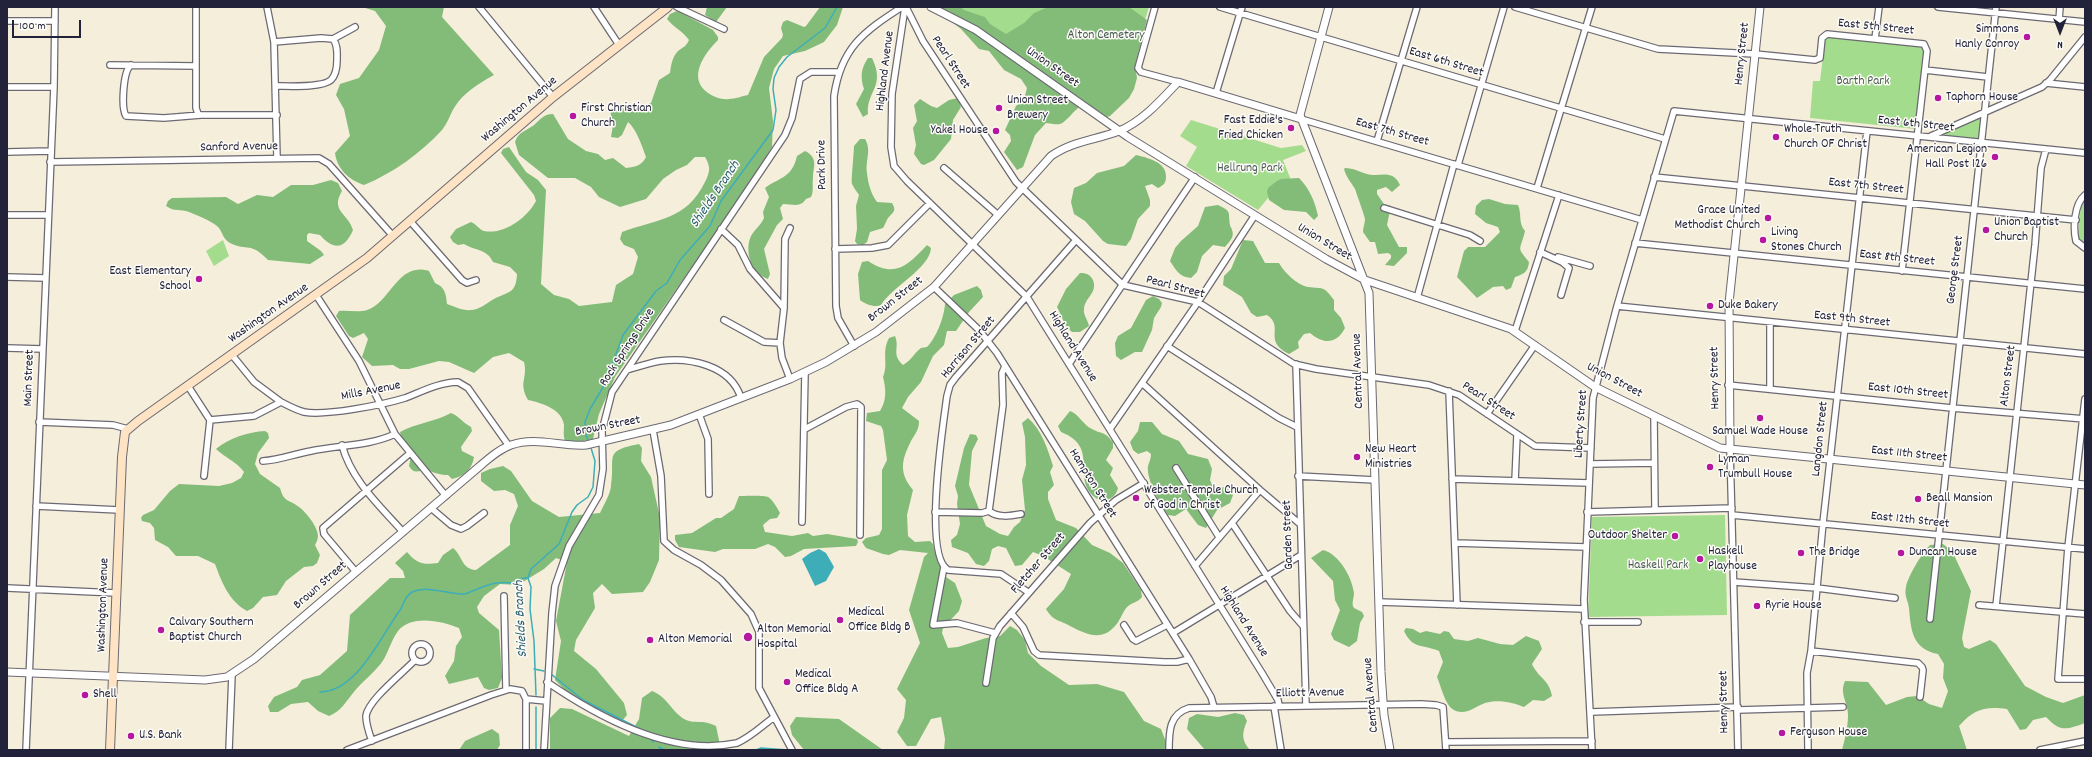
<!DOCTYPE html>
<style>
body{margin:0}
#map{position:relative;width:2092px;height:757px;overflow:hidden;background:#f5eeda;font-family:Dekko,sans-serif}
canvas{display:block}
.frame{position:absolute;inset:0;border:8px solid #22223b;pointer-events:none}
.north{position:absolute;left:2040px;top:12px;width:40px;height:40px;-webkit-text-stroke:3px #fdfcf7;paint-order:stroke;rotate:180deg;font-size:11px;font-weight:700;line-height:16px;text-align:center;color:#22223b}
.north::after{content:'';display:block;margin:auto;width:14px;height:18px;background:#22223b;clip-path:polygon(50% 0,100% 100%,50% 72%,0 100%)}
.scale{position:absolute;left:12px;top:20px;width:69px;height:18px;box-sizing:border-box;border:2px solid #22223b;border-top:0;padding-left:5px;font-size:12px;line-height:14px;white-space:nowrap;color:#22223b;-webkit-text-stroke:3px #fdfcf7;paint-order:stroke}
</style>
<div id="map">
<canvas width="2092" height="757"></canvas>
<div class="frame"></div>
<div class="north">N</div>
<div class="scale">100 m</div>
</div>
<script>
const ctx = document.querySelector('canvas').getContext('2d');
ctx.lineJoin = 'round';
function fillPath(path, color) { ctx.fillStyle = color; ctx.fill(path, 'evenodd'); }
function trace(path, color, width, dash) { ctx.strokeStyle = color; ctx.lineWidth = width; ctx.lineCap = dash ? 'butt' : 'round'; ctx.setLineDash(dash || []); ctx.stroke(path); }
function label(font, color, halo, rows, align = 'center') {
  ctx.font = font + ' Dekko,sans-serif'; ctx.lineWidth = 3; ctx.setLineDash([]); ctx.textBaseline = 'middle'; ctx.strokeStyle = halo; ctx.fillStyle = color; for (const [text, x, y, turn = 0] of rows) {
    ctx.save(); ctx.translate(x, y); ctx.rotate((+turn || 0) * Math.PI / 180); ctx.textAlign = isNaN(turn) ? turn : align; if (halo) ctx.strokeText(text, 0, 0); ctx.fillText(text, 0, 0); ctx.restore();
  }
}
const green = new Path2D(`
 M940,7h209l-20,65 -95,-25z
 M1829,36l93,11 3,4 -10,78 -105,-11 3,-37h7l5,-41z
 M1982,116l-3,24 -46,-3z
 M1191,120l90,28 21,-3 4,6 -23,9 8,20 -18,12 -15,18 -72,-44 11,-19 -17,-11z
 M2085,198v48l-6,-6 -1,-4 3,-32z
 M223,240l6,16 -15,10 -8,-15z
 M1725,515l2,100 -139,2 4,-100z`);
const forest = new Path2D(`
 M362,7h82l-2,10 52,58c-16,9 -30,17 -40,33 -4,7 -7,16 -12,22 -21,23 -49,43 -78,55 -15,-5 -27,-16 -29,-32l15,-17 -6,-27 -8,-14 4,-11 19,-6 20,-28 7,-24 -11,-15z
 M707,7h20l-11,15 -11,-7z
 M820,7h23l-6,18 -13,17 -19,9 -22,5 -9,13 -5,19 4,33 -1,26 -23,38 -134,192 -16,37 -6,25 -14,3 -14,-1c-2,-6 -1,-10 -1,-16 -2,-16 -22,-22 -36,-25 -10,-18 0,-21 -4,-38l-15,-9 -16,4 -19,16 -25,-11 -10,-1 -30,8h-9l-7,-4 -21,1 -10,-9 6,-18 -4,-6 -11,5 -4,-2 -13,-20 3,-5c9,-1 19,2 28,-1 24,-8 31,-49 62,-39l6,12c10,4 11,11 12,21 8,3 16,7 25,6 8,-1 15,-7 22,-11 15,-8 22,-5 23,-25l-7,-7 -17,-5c-6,-13 -17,-11 -29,-18l-6,1 -5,-3 -3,-5 6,-8 15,-7c5,2 9,8 13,9 20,4 43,-13 52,-30l-2,-6 -33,-42 2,-4 6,-2 17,25 12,8 8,10 -5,94 13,11 15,4 10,7 33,-4 4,-17 17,-11 5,-17 -4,-8 -10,-4 -4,-6 2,-7c34,-13 64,-11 83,-50 5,-10 6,-15 0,-25h-10l-8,8 -11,5 -13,9 -17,20 -26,8 -21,-10 -8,-10 -16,-9h-27l-29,-23 -4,-13c3,-10 11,-11 19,-17 6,-5 9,-11 19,-11l15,25 18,12 12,3 7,6 8,-2 13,10c10,-1 16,-3 20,-11 -4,-11 -9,-27 -18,-35l-6,13 -4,3 -7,-1 2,-12 -3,-15 3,-4c14,5 25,3 38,-3l8,-23 11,-7c1,-7 2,-16 8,-22 5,-4 8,-4 11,-11 -6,-9 -15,-12 -22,-21l3,-5 7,-3 3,1 33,18 5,7v3c-14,14 -31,38 -10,53 6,4 14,7 21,6 6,0 13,-3 19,-4l16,-38 18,-19 1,-3 -2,-7 2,-6 4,-2 17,7 2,-1z
 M932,7h29l3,3 21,7 5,7 16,10 18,-11 10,-10 14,-6h81l18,13 -12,45 2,13 -3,11 -5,9 -19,18 -3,1 -23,-15c-4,5 -10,9 -13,13 -11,11 -9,10 -25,8l-11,12 -12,32 -6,3 -13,-18 7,-11 -1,-6 -5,-5 11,-24 8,-7 3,-11 -6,-9 -17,-9 -15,-19 -10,-2 -18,-20z
 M868,58h4c14,29 -6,33 -4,56l-5,3 -7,-13 8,-15c-4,-12 -3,-21 4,-31z
 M958,98l3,9 -8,13 -2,19 -17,21 -10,5 -3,-1 -7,-10 2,-9 -3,-17 4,-7 -3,-16 6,-6 11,7 6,2 12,-8z
 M860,139h5c7,12 0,21 2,34 1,10 4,21 10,29l15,1c5,8 1,9 -4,15 -2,3 -3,7 -5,10l-13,4 -3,10 -4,3 -6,-1 -2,-3 2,-12 -1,-23 3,-11c-2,-3 -5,-7 -7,-11 -1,-3 2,-32 2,-38z
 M805,151c14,7 8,16 8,27 -1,7 1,13 -2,19l-5,2c-6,9 -13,5 -23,5l-3,4 3,11 -6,6 -13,24 6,25 -2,5c-17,-5 -24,-28 -17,-43 4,-7 10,-11 13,-18l-1,-6 6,-15 -4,-9c15,-11 27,-10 32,-32z
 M1136,155c12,3 30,7 30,21 0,7 -2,9 -8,12l-6,-4 -7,2 5,14v6l-12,13 -7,20 -5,7 -18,-2 -5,-3 -18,-20 -11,-7 -3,-12 3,-14 12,-5 11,-10 27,-7z
 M1345,168c8,0 15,4 22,6 12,4 25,-6 33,11l-8,7 -6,-5 -9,3v4l7,10 7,2 -4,19 12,22h8v6l-13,13 -9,-1 6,-7v-3l-3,-2 -10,1 -3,-12h-5l-7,-10c0,-5 2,-9 2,-13 0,-2 -9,-27 -10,-30 -4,-7 -9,-12 -11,-20z
 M1299,178c10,10 16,23 19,38l-4,4 -8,-8 -22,-2 -15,-10 -2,-8 1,-4 9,-7 4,-2z
 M331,180l7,3 4,8c-12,20 6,22 11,39 -8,19 -19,21 -33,5l-11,-2 -2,2v6l14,10 3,4 -14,9 -42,-4c-18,-19 -20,-8 -38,-17 -8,-4 -7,-12 -13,-17 -6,-5 -22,-12 -31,-15 -9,-2 -11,1 -20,-5l2,-5 4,-3 54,-1 12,7 19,-9 16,2 18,-12h22z
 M1489,199l16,5 13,1c4,9 0,18 7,26 -5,21 -9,15 4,31 -1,10 -5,12 -14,15l-4,11 -5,2 -3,-4 -10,1 -16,11 -20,-21 7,-26 4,-4h17l15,-15 -2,-5 -12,-4 -11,-9 1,-8 6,-6z
 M1218,205c14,7 10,6 12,20 0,2 2,3 2,5 3,7 -3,12 -7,17l-12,-2 -11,11 -5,16 -6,6c-12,-1 -15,-8 -21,-17l5,-13 6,-7 17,-15 7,-19z
 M1243,240l10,1 12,22h14c5,9 18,22 29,24 15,2 15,-2 26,13v10l7,8 4,10c-9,17 -22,16 -35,5l-6,1 -6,8 1,6 -10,6c-27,-13 -4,-27 -22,-39l-10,2 -6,-4 -9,-16 -19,-12 1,-9 7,-7z
 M927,245l4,3c-1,20 -39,39 -50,57 -6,3 -16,-1 -21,-5l-2,-26 4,-12 6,-1c27,18 40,4 59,-16z
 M1080,273c6,0 10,1 13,7 5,13 -8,17 -9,29 -1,6 4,11 5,17l-9,6h-8c-8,-6 -10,-16 -15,-25l9,-18z
 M977,286l4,4 2,7 -14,15 -13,19h-9l-3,14 -11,11 -12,26 -13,15 -6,11 17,13c0,9 -4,13 -8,20 -10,20 -12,32 2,49l-6,25 1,21 7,6 15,-1 3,3 1,5 12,28 9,6 7,18 -3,10 -16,17 -1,5 6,15 10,-1 28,-9 14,-2 10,-10 7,4 8,10 3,13 13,13 28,19 28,-1 27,8 20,29 17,8 5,13v8h-222l1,-11 -4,-22 -10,2 -15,27h-9l-10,-14 7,-14 2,-18 -9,-11 23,-46 -11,-33 15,-53 4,-4 -28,-3 -11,5 -6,-1 -17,-6 -4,-6 4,-4 13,-3 3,-6v-59l5,-10 -4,-30 -2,-4 -15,-5 1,-8 13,-2c7,-11 6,-22 3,-34 6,-14 -2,-24 6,-39l6,-2c5,12 -4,18 8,29 9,-5 10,-11 18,-17l6,-1c9,-9 17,-29 18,-43l9,-9z
 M1153,296l6,3 3,4 -1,4 -7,11 -2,12 -10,22h-7l-14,8 -5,-4 -1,-13 3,-7 13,-8 15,-28z
 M1070,411c9,3 13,14 22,18 11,6 11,1 21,13v6l-7,12 7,8 -3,7 8,13c-2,9 -8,11 -16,14 -37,-20 2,-53 -41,-70l-3,-6z
 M451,413c8,3 11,9 20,14l1,4 -11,16 1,4 12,6c-2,13 -10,19 -22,22l-4,-4c-8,0 -12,-2 -19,-4 -9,-2 -14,5 -20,-5l2,-10 -10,-19 -1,-5c16,-9 35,-10 51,-19z
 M1028,418c13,11 20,31 25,48l-3,6 4,13 -6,7v7l8,21 20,8 16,17 18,8 13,10 18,27 1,7c-5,6 -10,5 -15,10 -5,6 -7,14 -12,19 -14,16 -29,8 -45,0 -12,-7 -16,-4 -24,-17l18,-20 7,-15 -28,-18 -10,-4 -11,13 -7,1 -9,-18 -8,-2 -6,3 -3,12 -5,5 -8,-2 -8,-11 -16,-6 -1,-7 6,-5 3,-11 -3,-20 1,-8 -3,-10 9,-38 6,-14 6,1 2,4 -6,12 -3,34 17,41 14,8 8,2 6,-9 6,-5 5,-12 -3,-30 4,-15 -1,-28 -3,-14z
 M1140,422h12l10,12 17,7 9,13 20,5 4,10 -2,11 2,5 4,3 11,-1 6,8 -3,8 -13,7 -11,18 -8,-3 -12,-16 -11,7 -7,-1c-8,-10 -22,-36 -20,-49 1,-4 3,-7 3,-12l-4,-3 -9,3 -5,-4 -3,-8 8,-11z
 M265,431l3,2 1,5 -11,15 -3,11 5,10 20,14c4,15 9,11 19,19 7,5 19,20 19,29 0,3 -2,7 -3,9l5,10 -3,8 -4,3 -9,1 -18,14 -9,14 -14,2 -10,11 -6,3c-18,-10 -25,-28 -32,-47l-17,-8h-22l-8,-9 -13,-7 -1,-12 -4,-5 -8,-2 -1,-3 2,-3 11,-5 16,-19 9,-7 40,2 13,-3 9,-5 3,-6c-8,-11 -19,-14 -28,-23 13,-11 32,-17 49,-18z
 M639,444l3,4 -1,13 10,16 9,41 -1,42 -9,22 -7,10 -31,2 -10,-10 -9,9 2,15 -19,32 -2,11 22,18 28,34 3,12 -6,7 -53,-29 -13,-13 6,-39 -5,-20 11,-59 -11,-4 -12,11 -26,16 -18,-1 -16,12 -7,11 2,6 20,17 3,48 -4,10 -9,2 -5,-2 -6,-11 -29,7 -4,-8 9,-15 2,-15 6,-9 -3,-9c-17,-7 -47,-14 -61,3 -6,8 -9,19 -14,28 -8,13 -22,22 -31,34 -8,10 -12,18 -24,23l-11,-5 -10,-9 -17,2 -13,8h-8l-2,-6 6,-9 23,-10 5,-7 18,-5 27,-24 3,-36 40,-37h15l-2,-7 -8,-8 12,-11c10,12 17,13 31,11l5,-8 10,-7c10,8 8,21 23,22l34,-25v-20l8,-19 -4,-12 -9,-4 -11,1 -13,-10v-8l9,-4 13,-3 8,5 21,30 27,16 41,-4c4,-9 10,-18 11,-27 5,-29 -9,-35 28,-42z
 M739,496c4,0 26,-1 29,1 5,3 9,11 12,16l-3,5 -7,1 -7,6 2,7 27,4 16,-3 5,3 14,-2 30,5 1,3 -2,4 -52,3 -13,7 -6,1 -10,-10 -7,-3 -13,5h-32l-8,3 -36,-5 -4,-7v-5l17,-2 24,-15h5l13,-9z
 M1943,544l9,7 19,40 -9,47 2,9 5,2 21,-9 6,4 29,42 21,11 17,6 22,-8v28c-19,7 -25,9 -39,-6l-13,3 -7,9 -6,1 -13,-21c-22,-3 -33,0 -48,17l8,24h-125c3,-11 6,-23 6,-35 0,-13 -9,-21 -3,-34l23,1 18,23 21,-8 10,-1 12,8 13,4 6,-17 -5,-13 1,-14 -6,-10c-26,-5 -27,-24 -29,-46 -1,-8 -5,-12 -3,-21 2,-11 16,-34 24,-42z
 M1323,550c16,4 29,27 31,43 0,6 -3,10 0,15l8,4 2,4 -4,7 -3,18 -8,6 -15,-7 -3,-6 9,-24 -5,-10 -2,-19 -22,-23z
 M1406,628l7,1 7,4 6,-2 14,3 4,-3 5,1 5,7 14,2 10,-3 22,6 13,1 13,-9 13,5 3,8 -10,15c7,15 17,15 20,32l-8,5 -11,-1 -9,7c-11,-5 -27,-8 -39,-4 -11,4 -21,15 -34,5 -7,-7 -10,-22 -14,-31l6,-15 -4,-11c-16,-7 -26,-1 -35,-20z
 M652,691c16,6 19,21 34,29 8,4 17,-1 30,6l5,24h-171v-32l10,-10 12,1 57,27 10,-17 3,-21z
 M1235,713l9,2 3,6c-5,12 -6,19 3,29h-45l-18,-21 2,-11 8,-4 21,3z
 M796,717l43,2 44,31h-79l-12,-15 -2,-9z
 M492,729l7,5 1,11 -3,5h-38l6,-9z`);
const water = new Path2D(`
 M819,549l7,4 8,14 -8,14 -11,5 -13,-27 8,-6z`);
const stream = new Path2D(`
 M588,440l-3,-7v-11l5,-13 15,-25 18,-49 33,-44 11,-8 13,-23 30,-34 11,-25 52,-71 3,-20 -3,-21 1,-11 5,-11 8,-10 38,-29 12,-21
 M534,669l10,2
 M551,674l32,26 63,32
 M320,692c37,0 61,-56 80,-82 4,-6 5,-14 12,-18 16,-7 35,2 52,2 3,0 8,-3 11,-4 13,-5 24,-10 39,-6l9,-6h5
 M536,695l-2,-54 -4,-32 1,-22 -3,-9 3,-9 28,-25 13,-32 5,-7 11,-8 5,-10 2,-26 -4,-13
 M650,737l3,5
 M659,747l5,3
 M536,750v-43
 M756,750l5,-2 27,2`);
const minor = new Path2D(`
 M196,7v101l2,6 3,1
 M267,7l7,35 3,116
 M479,7l74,90
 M594,7l25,38
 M677,7l47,22
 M905,7l-13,87 -1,53 3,19 13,15 120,116 235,376 16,27 1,6
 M906,7l17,34 93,141 107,103 75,17 96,62 22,5 113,16 30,10 76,51 56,2
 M1155,7l-17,61 3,4 37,10
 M1220,7l445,132
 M1515,7l143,42 97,5 60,6 5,-2 2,-20 5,-4 97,10 3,7 -25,220
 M1938,7l147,15
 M2059,20l1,-13
 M7,21h48
 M1875,39l4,-32
 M274,42l47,-4 12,1 22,-12
 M110,65l86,1
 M131,65c-8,6 -10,43 -5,51l38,2 37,-3h76
 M1925,70l63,7
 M2046,83l39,4
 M276,86c12,0 46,2 55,-6 5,-5 6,-13 6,-20 0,-7 1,-15 -4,-21
 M7,87h47
 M1216,93l26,-86
 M1301,119l341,101
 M1931,136l111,-49 8,-7 35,-43
 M1377,141l40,-134
 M7,152l43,-1
 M50,162l269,-4 10,6 64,72
 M1458,165l46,-158
 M944,168l53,46
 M1654,177l422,43
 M1537,188l55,-181
 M2085,195c-11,9 -12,33 -9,46l9,7
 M1384,208l86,27 10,6
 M7,215h41
 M410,221l52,59 5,3 9,-3
 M790,228l-5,11 -1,69 -4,35 2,15 8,21
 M721,229l17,16 12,24 34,39
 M1635,243l450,46
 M835,249l37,-1 16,-3 42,-42
 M1540,252l22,10 7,6 -8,27
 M1558,257l32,9
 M7,277l38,1
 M934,287l45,43 18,23 192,306 22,38 3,10
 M316,295l43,66 36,73 51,62
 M1417,298l37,-134
 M1617,306l468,48
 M724,320l40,22 16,1
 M1770,323v66
 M1515,331l44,-136
 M854,346l-16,-28 -2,-12 -2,-210c7,-48 29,-64 68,-89
 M1167,346l112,72 18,9
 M7,348l36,1
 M232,355l22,27 27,20
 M1069,364l126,-187
 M1296,364l10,342
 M627,370c10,-3 22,-7 33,-9 29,-4 71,4 81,37
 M1142,383l118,107 40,34
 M1728,385l224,23 133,11
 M188,386l22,34 -6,56
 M1449,391l8,214
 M2085,399l-17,148 -10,132h27
 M699,414l9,25 1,55
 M1487,414l48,-69
 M1654,416l1,94
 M210,420l44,-4 27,-14c8,4 15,8 23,10 22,4 78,-7 101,-14 16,-6 35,-16 53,-16l10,6 41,58
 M39,422l74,3 15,4
 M805,429l41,-22 11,-3 4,3 -1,128
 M1110,429l88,-127 57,-87
 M653,430l8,46 3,65 10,9 27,15 20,15 30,34 8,18v56l33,62
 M342,445c9,35 38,61 61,87
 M1730,449l8,301
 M263,461c17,-1 31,-7 48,-10 27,-6 59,-5 84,-17
 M1590,464l64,-1
 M1176,468l43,69
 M1298,476l77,4
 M1452,479l137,4
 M1515,481l2,-46
 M36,506l83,4
 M431,508l20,17 10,4 6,-3 17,-13
 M989,511l14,-106 -1,-32 3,-7
 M989,511c9,7 21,5 32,3
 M935,512l47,1 7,-2
 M1587,512l145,-4
 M1732,515l353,34
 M802,522l3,-149
 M1232,523l58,88 13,15
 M1455,543l131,4
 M1195,566l65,-76
 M944,567l-11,58 24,-2 38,10
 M356,572l-32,-38 -1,-6 86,-74
 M1734,582l83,6 78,10
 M7,588l109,5
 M1028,592l-27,-18 -53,-4c-25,-15 -5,-145 -1,-174l3,-11 6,-8 120,-137
 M504,596l2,94
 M1379,602l205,7
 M1979,605l106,9
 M1996,606l39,-361 6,-77 5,-19
 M1011,613l12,14 11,24 5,4 125,7h13l12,-3
 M1930,619l66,-612
 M1584,622h54
 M1124,625l9,14 3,2 31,-16
 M1173,633l128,-78
 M412 653a9 9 0 1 1 18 0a9 9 0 1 1-18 0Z
 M1811,651l107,12 4,4 1,3 -3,27
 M547,682c51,35 125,75 190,61 14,-6 25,-17 37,-26
 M986,683l7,-45 7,-12 90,-103 26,-23 28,-17
 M526,699l20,2
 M1274,706l7,44
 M1738,710l105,-3
 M1591,712l147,-5
 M372,741c-3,-8 -6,-17 -6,-25 2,-16 38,-44 49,-56
 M1446,742l146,-1
 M26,750l28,-663 1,-80
 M229,750l3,-75
 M347,750l144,-55 19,-6 12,2 4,8v51
 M544,750l8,-137 3,-27 14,-40 30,-51 4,-26 -1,-38 10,-39 173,-257 7,-17 8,-39 11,-7h28
 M1169,750c0,-18 0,-36 20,-42l232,-4 15,1 7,2 3,43
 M1592,750l-8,-150 9,-202 24,-92 57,-195 411,42
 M1808,750l-1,-77 4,-22 12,-128 44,-392
 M2040,750l45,-9`);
const tertiary = new Path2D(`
 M931,7l45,23 152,107 198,122 39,21 146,49 84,58 125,61 365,37
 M1329,7l-29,108 69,178 12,379 3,43 6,35
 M1730,449l-1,-146 31,-296
 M7,672l198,8 22,-3 27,-18 219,-187c12,-10 24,-22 38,-27 24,-9 51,2 75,0l85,-20 119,-46 36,-17 50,-30 58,-45 117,-131c21,-15 45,-16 68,-25 23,-9 43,-32 59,-49l123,37`);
const secondary = new Path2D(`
 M110,750l12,-293 3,-25 13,-11 229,-163 186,-161 115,-90`);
const markers = [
 [2027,37,4,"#b5179e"],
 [1938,98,4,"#b5179e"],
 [999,108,4,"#b5179e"],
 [573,116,4,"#b5179e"],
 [1291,128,4,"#b5179e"],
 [996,131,4,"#b5179e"],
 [1776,137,4,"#b5179e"],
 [1995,157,4,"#b5179e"],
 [1768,218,4,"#b5179e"],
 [1986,230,4,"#b5179e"],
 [1763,240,4,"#b5179e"],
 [199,279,4,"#b5179e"],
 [1710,306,4,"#b5179e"],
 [1760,418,4,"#b5179e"],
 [1357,457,4,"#b5179e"],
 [1710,467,4,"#b5179e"],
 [1136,498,4,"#b5179e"],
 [1918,499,4,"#b5179e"],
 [1675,536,4,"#b5179e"],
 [1801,553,4,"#b5179e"],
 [1901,553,4,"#b5179e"],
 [1700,559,4,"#b5179e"],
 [1757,606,4,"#b5179e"],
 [840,620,4,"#b5179e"],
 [161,630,4,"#b5179e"],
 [748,637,5,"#b5179e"],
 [650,640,4,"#b5179e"],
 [787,682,4,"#b5179e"],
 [85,695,4,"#b5179e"],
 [1782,733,4,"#b5179e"],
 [131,736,4,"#b5179e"]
];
const streetNames = [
 ["East 5th Street",1876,28,6],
 ["Henry Street",1743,54,-84],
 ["Pearl Street",950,63,57],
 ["East 6th Street",1446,63,17],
 ["Union Street",1052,68,35],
 ["Highland Avenue",886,71,-83],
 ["Washington Avenue",520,110,-40],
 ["East 6th Street",1916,125,6],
 ["East 7th Street",1392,133,16],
 ["Sanford Avenue",239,148,-1],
 ["Park Drive",823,165,-91],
 ["East 7th Street",1866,187,6],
 ["Union Street",1324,243,31],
 ["East 8th Street",1897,259,6],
 ["George Street",1956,270,-83],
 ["Pearl Street",1175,288,15],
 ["Brown Street",896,300,-38],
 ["Washington Avenue",269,314,-35],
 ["East 9th Street",1852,320,6],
 ["Highland Avenue",1072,347,58],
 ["Rock Springs Drive",628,348,-57],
 ["Harrison Street",969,348,-50],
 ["Central Avenue",1359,371,-92],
 ["Alton Street",2009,376,-83],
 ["Main Street",30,378,-88],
 ["Henry Street",1716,378,-91],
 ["Union Street",1614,381,28],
 ["Mills Avenue",371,392,-11],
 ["East 10th Street",1908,392,6],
 ["Pearl Street",1488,402,33],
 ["Liberty Street",1582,424,-86],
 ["Brown Street",608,427,-11],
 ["Langdon Street",1821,439,-84],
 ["East 11th Street",1909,455,6],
 ["Hampton Street",1092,484,58],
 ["East 12th Street",1910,521,6],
 ["Garden Street",1289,535,-92],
 ["Fletcher Street",1039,564,-49],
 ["Brown Street",321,586,-41],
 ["Washington Avenue",104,605,-88],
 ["Highland Avenue",1243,622,58],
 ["Elliott Avenue",1310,694,-1],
 ["Central Avenue",1372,695,-95],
 ["Henry Street",1725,702,-91]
];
const poiNames = [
 ["Simmons",2019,30,"right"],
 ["Hanly Conroy",2019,45,"right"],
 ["Taphorn House",1946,98],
 ["Union Street",1007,101],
 ["Brewery",1007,116],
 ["First Christian",581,109],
 ["Church",581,124],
 ["Fast Eddie's",1283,121,"right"],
 ["Fried Chicken",1283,136,"right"],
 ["Whole Truth",1784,130],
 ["Church OF Christ",1784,145],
 ["Yakel House",988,131,"right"],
 ["American Legion",1987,150,"right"],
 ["Hall Post 126",1987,165,"right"],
 ["Grace United",1760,211,"right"],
 ["Methodist Church",1760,226,"right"],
 ["Union Baptist",1994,223],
 ["Church",1994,238],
 ["Living",1771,233],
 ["Stones Church",1771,248],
 ["East Elementary",191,272,"right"],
 ["School",191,287,"right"],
 ["Duke Bakery",1718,306],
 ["Samuel Wade House",1760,432,"center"],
 ["New Heart",1365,450],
 ["Ministries",1365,465],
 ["Lyman",1718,460],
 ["Trumbull House",1718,475],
 ["Webster Temple Church",1144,491],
 ["of God in Christ",1144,506],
 ["Beall Mansion",1926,499],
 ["Outdoor Shelter",1667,536,"right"],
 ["Haskell",1708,552],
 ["Playhouse",1708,567],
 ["The Bridge",1809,553],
 ["Duncan House",1909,553],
 ["Ryrie House",1765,606],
 ["Medical",848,613],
 ["Office Bldg B",848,628],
 ["Calvary Southern",169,623],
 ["Baptist Church",169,638],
 ["Alton Memorial",757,630],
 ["Hospital",757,645],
 ["Alton Memorial",658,640],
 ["Medical",795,675],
 ["Office Bldg A",795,690],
 ["Shell",93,695],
 ["Ferguson House",1790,733],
 ["U.S. Bank",139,736]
];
const parkNames = [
 ["Alton Cemetery",1106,36],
 ["Barth Park",1863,82],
 ["Hellrung Park",1250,169],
 ["Haskell Park",1658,566]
];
const waterNames = [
 ["Shields Branch",716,195,-56],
 ["Shields Branch",522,619,-93]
];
fillPath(green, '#a4dc8e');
fillPath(forest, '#83bc79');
fillPath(water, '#3dadb8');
trace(stream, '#3dadb8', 1.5);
trace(minor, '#6c6973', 8);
trace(tertiary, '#6c6973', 9);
trace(secondary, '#6c6973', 10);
trace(minor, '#fff', 5.5);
trace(tertiary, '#fff', 7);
trace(secondary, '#fee4c5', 8);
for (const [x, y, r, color] of markers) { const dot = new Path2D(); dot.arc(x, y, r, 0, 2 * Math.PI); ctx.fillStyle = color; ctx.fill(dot); trace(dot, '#fdfcf7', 1.5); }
label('13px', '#22223b', '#fdfcf7', streetNames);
label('13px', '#22223b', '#fdfcf7', poiNames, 'left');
label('13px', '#495a54', '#fdfcf7', parkNames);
label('italic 14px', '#2e6173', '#fdfcf7', waterNames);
</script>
